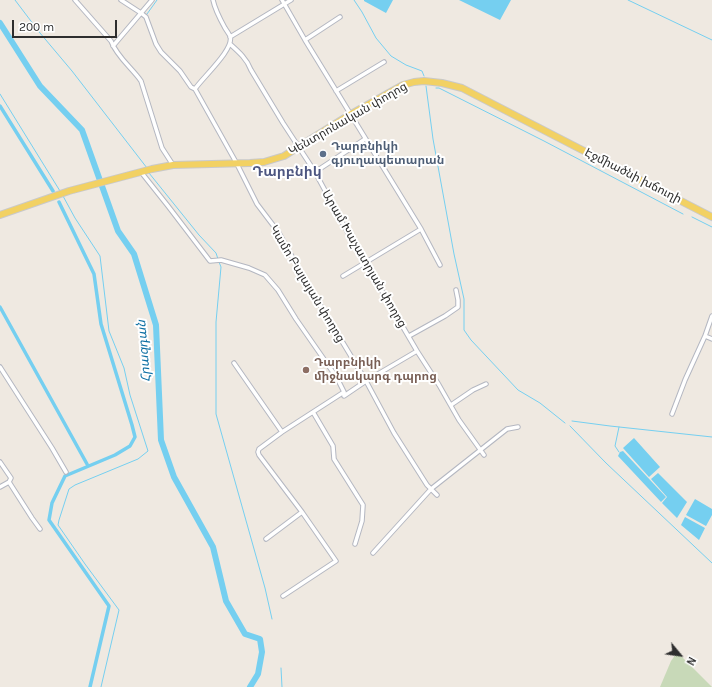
<!DOCTYPE html>
<meta charset="utf-8">
<style>
body{margin:0}
#map{position:relative;width:712px;height:687px;overflow:hidden;background:#efe9e1;font-family:Karla,sans-serif}
canvas{display:block}
.north{position:absolute;left:660px;top:635px;width:40px;height:40px;-webkit-text-stroke:3px #fff;paint-order:stroke;rotate:119deg;font-size:11px;font-weight:700;line-height:16px;text-align:center;color:#2e2e2e}
.north::after{content:'';display:block;margin:auto;width:14px;height:18px;background:#2e2e2e;clip-path:polygon(50% 0,100% 100%,50% 72%,0 100%)}
.scale{position:absolute;left:12px;top:20px;width:105px;height:18px;box-sizing:border-box;border:2px solid #2e2e2e;border-top:0;padding-left:5px;font-size:12px;line-height:14px;white-space:nowrap;color:#2e2e2e;-webkit-text-stroke:3px #fff;paint-order:stroke}
</style>
<div id="map">
<canvas width="712" height="687"></canvas>
<div class="north">N</div>
<div class="scale">200 m</div>
</div>
<script>
const ctx = document.querySelector('canvas').getContext('2d');
ctx.lineJoin = 'round';
function fillPath(path, color) { ctx.fillStyle = color; ctx.fill(path, 'evenodd'); }
function trace(path, color, width, dash) { ctx.strokeStyle = color; ctx.lineWidth = width; ctx.lineCap = dash ? 'butt' : 'round'; ctx.setLineDash(dash || []); ctx.stroke(path); }
function label(font, color, halo, rows, align = 'center') {
  ctx.font = font + ' Karla,"Noto Sans Armenian",sans-serif'; ctx.lineWidth = 4; ctx.setLineDash([]); ctx.textBaseline = 'middle'; ctx.strokeStyle = halo; ctx.fillStyle = color; for (const [text, x, y, turn = 0] of rows) {
    ctx.save(); ctx.translate(x, y); ctx.rotate((+turn || 0) * Math.PI / 180); ctx.textAlign = isNaN(turn) ? turn : align; if (halo) ctx.strokeText(text, 0, 0); ctx.fillText(text, 0, 0); ctx.restore();
  }
}
const cemetery = new Path2D(`
 M676,654h3l33,33h-52l11,-26z`);
const water = new Path2D(`
 M364,0h29l-7,13 -22,-12z
 M459,0h52l-11,20z
 M634,438l26,29 -11,10 -26,-29z
 M623,451l43,46 -5,5 -43,-46 2,-4z
 M658,473l29,29 -10,16 -15,-15 5,-6 -16,-18z
 M695,499l17,10v6l-6,11 -20,-11z
 M685,517l20,11 -6,12 -18,-15z`);
const stream = new Path2D(`
 M15,0l25,33 32,38 75,97
 M354,0l8,12 14,26 15,18 15,9 16,6 2,5
 M628,0l84,40
 M147,14l10,-14
 M426,86l7,53 21,115 10,45v31l7,10 47,50 22,13 25,20
 M436,88h3l105,53 139,73
 M0,94l60,97
 M149,173l50,62 17,18 2,6
 M63,196l12,22 25,38 9,75 15,37 6,27 18,56 -10,8 -63,26 -6,4 -10,31 -1,5 27,39 34,46 -18,77
 M692,217l20,10
 M219,262l2,5 -5,55v92l49,174 7,31
 M572,421l38,5 102,11
 M570,426l36,37 106,100
 M619,427l-4,19 4,6
 M281,668l1,19`);
const canal = new Path2D(`
 M0,106l53,85
 M59,202l35,72 7,50 31,101 3,12 -5,9 -15,9 -50,21 -13,27 -3,17 60,86 -19,81
 M0,307l87,157`);
const river = new Path2D(`
 M0,23l40,63 42,44 36,101 16,23 22,71 5,115 13,37 39,70 13,54 19,33 15,5 2,13 -4,22 -8,13`);
const street = new Path2D(`
 M75,0l36,41c6,16 21,27 30,40l21,67 11,17
 M121,0l20,13 5,4 10,27 5,8 19,19 11,16 4,2 42,75 20,40 22,29 26,47 61,101 28,52 33,52 10,10
 M282,0l23,40 116,189 19,36
 M230,37l61,-37
 M305,40l35,-23
 M230,44c9,8 17,15 21,26l32,53 32,49 33,61 69,118 22,34 20,35 25,35
 M113,46l39,-46
 M195,89c7,-11 40,-40 35,-53 -1,-2 -3,-5 -5,-8 -5,-9 -10,-18 -12,-28
 M336,91l48,-29
 M141,172l27,34 42,55 11,-1 28,8 16,7 13,15 18,29 41,59 7,14 -62,40 -23,17 -1,3 1,3 43,57 34,49 -53,35
 M315,172l50,-33
 M343,276l78,-47
 M409,336l36,-20 13,-9v-7l-2,-10
 M705,336l7,3
 M234,363l48,69
 M0,367l52,81 14,24
 M344,392v4l22,-15 51,-30
 M451,405l22,-15 13,-6
 M313,412l20,34 1,13 29,46 -1,16 -7,23
 M672,414l13,-34 20,-44 7,-20
 M0,462l11,16 -2,4
 M9,482l23,36 8,11
 M0,487l9,-5
 M266,539l36,-27
 M373,553l58,-64 76,-60 11,-2`);
const primary = new Path2D(`
 M0,215l69,-24 83,-22 21,-4 77,-2 14,-1 20,-6 67,-42 52,-29 11,-3 10,-1 18,2 20,5 250,129`);
const markers = [
 [323,154,4,"#5c6f8a"],
 [306,370,4,"#8d6e63"]
];
const streetNames = [
 ["Կենտրոնական փողոց",348,119,-30],
 ["Էջմիածնի խճուղի",633,176,27],
 ["Արամ Խաչատրյան փողոց",364,259,60],
 ["Կամո Բալայան փողոց",307,284,59]
];
const serviceNames = [
 ["Դարբնիկի",331,147],
 ["գյուղապետարան",331,161]
];
const educationNames = [
 ["Դարբնիկի",314,363],
 ["միջնակարգ դպրոց",314,377]
];
const waterNames = [
 ["Հրազդան",144,351,-95]
];
const quarterNames = [
 ["Դարբնիկ",287,172]
];
fillPath(cemetery, '#c8d9b8');
fillPath(water, '#75cff0');
trace(stream, '#75cff0', 1);
trace(canal, '#75cff0', 3.5);
trace(river, '#75cff0', 6);
trace(street, '#b4b7c1', 5.5);
trace(primary, '#c9c9c9', 8);
trace(street, '#fff', 3.5);
trace(primary, '#f2d163', 6);
for (const [x, y, r, color] of markers) { const dot = new Path2D(); dot.arc(x, y, r, 0, 2 * Math.PI); ctx.fillStyle = color; ctx.fill(dot); trace(dot, '#fff', 1.5); }
label('12px', '#2e2e2e', '#fff', streetNames);
label('bold 12px', '#4e5e75', '#fff', serviceNames, 'left');
label('bold 12px', '#785e54', '#fff', educationNames, 'left');
label('italic 13px', '#0d6fa3', '#fff', waterNames);
label('bold 14px', '#4d5680', '#fff', quarterNames);
</script>
